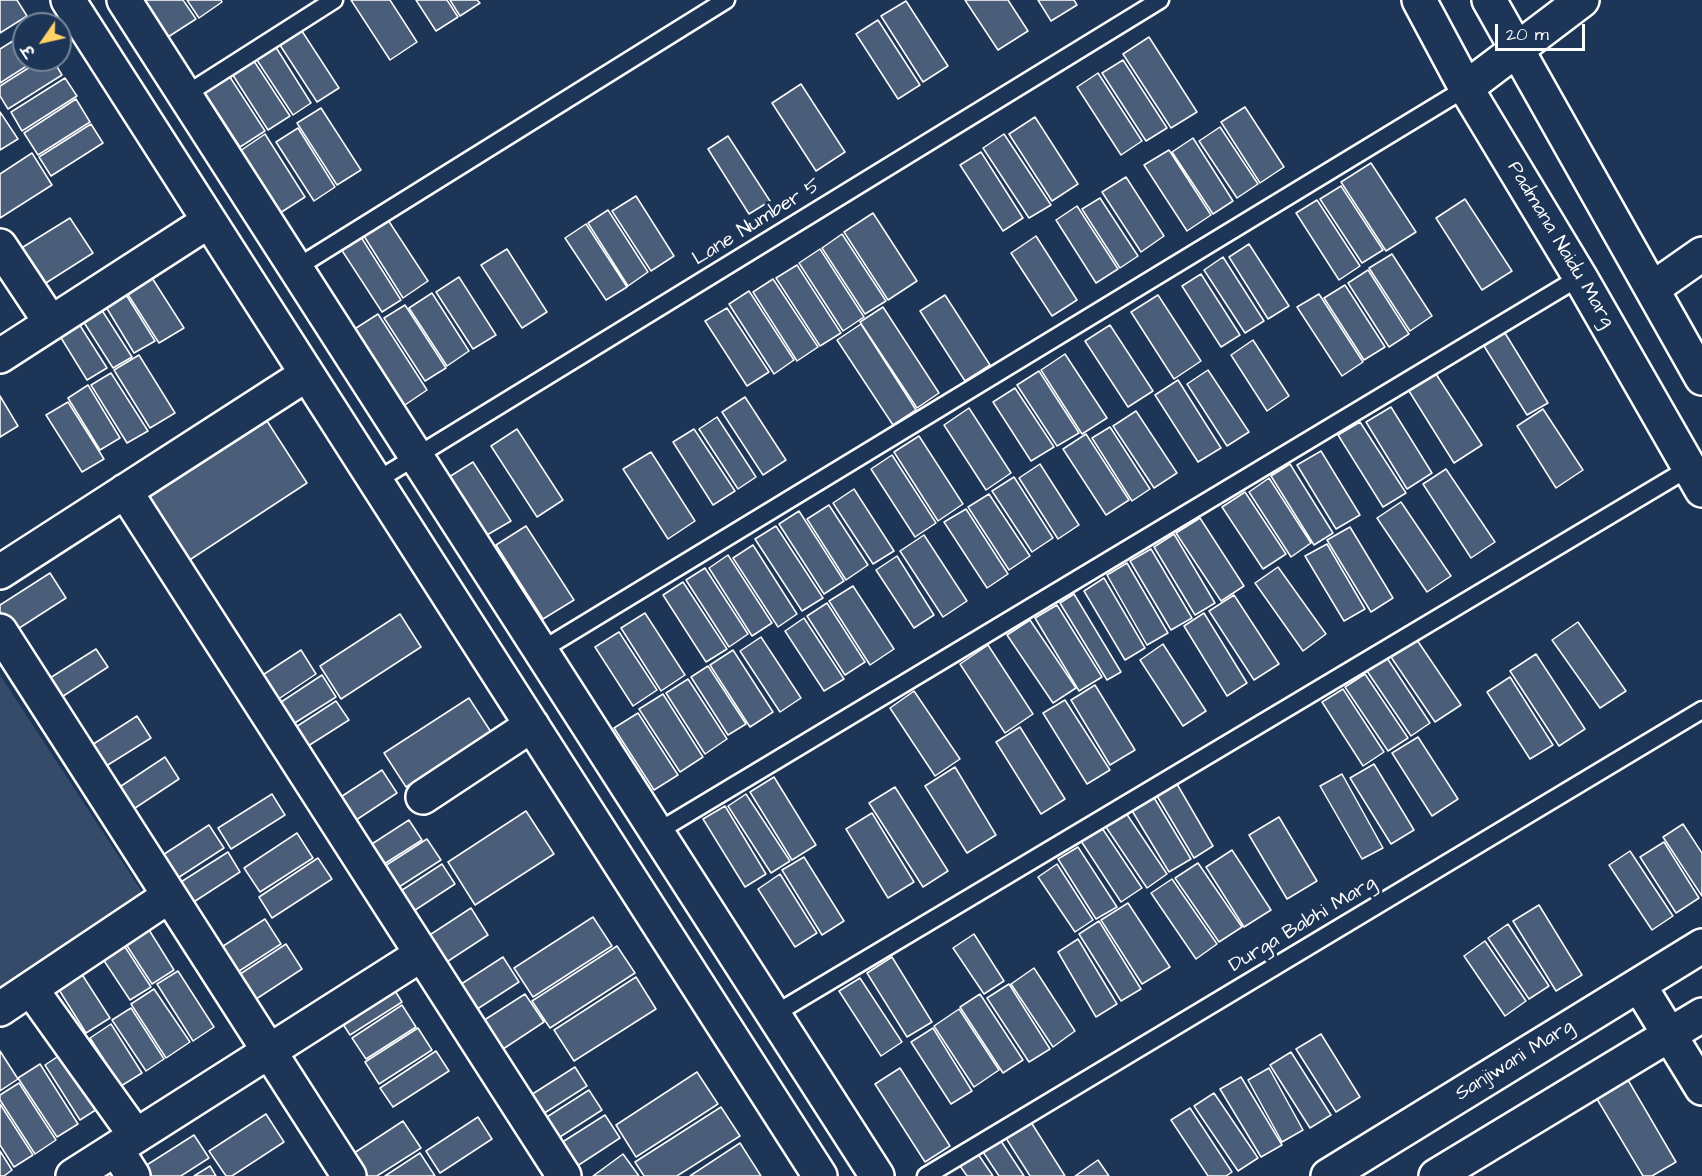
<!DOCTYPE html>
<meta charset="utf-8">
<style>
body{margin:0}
#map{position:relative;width:1702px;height:1176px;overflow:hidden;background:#1d3557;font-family:"Architects Daughter","Playpen Sans Deva",sans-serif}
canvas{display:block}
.north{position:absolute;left:12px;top:12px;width:60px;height:60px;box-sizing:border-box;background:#1d3557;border:2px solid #77869a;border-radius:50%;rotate:236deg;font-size:16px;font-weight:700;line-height:24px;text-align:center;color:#fff}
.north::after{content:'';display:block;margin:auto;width:21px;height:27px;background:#ffd166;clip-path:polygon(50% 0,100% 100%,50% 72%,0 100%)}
.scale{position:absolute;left:1495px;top:24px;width:90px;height:27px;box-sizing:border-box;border:3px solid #fff;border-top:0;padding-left:8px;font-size:18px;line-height:21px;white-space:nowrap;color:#fff;-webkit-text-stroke:4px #1d3557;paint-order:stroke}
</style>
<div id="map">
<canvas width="1702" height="1176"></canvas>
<div class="north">उ</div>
<div class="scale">20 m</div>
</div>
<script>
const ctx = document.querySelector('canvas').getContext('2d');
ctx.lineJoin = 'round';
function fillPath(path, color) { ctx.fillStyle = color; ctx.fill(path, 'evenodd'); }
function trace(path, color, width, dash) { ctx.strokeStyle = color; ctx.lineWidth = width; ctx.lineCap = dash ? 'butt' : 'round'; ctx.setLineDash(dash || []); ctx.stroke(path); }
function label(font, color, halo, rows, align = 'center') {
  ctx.font = font + ' "Architects Daughter",sans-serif'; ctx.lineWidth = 6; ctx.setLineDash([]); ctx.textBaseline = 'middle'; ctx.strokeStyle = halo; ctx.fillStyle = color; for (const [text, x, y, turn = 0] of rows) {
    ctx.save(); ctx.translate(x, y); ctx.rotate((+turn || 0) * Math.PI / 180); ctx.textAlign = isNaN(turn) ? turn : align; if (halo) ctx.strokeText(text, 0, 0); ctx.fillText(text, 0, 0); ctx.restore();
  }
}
const green = new Path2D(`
 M0,675l144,220 -144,94z`);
const building = new Path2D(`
 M0,0h17l10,16 -27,17z
 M145,0h38l13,19 -28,18z
 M187,0h34l1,2 -23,16z
 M351,0h39l27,42 -27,18z
 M416,0h31l11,17 -22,14z
 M450,0h27l3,3 -20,13z
 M965,0h43l20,31 -30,19z
 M1038,0h36l3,5 -26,16z
 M906,1l42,65 -25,16 -42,-66z
 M878,20l42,65 -22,14 -42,-65z
 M298,25l41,63 -22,14 -41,-63z
 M24,34v26h12l-36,23v-34z
 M1149,37l48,75 -26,16 -48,-74z
 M272,41l39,62 -18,12 -40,-61z
 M250,55l40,61 -22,14 -39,-61z
 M41,60h12l9,15 -54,34 -8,-13v-10z
 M1123,60l44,68 -21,13 -44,-68z
 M226,71l39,60 -25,16 -39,-60z
 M1098,73l44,68 -21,14 -44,-68z
 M65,78l12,18 -55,35 -11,-19z
 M801,84l44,68 -29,19 -44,-68z
 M76,99l14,23 -52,33 -14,-22z
 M1245,107l39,60 -24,16 -39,-61z
 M321,108l40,62 -24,15 -40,-62z
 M0,112l18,27 -18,11z
 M1035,117l43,67 -26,17 -43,-67z
 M91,124l12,19 -52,33 -12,-19z
 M1220,127l38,57 -21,14 -38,-57z
 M298,128l37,59 -21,14 -38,-59z
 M265,134l40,63 -25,16 -40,-62z
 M1004,134l47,71 -22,13 -46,-70z
 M728,136l42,65 -21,13 -41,-65z
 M1193,138l40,63 -20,13 -41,-62z
 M1169,150l42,65 -24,16 -43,-66z
 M981,152l42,66 -20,13 -43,-66z
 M32,153l20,32 -52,33v-44z
 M1371,163l45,69 -30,19 -45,-69z
 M1126,177l38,59 -23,16 -39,-60z
 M1341,186l42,64 -21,13 -42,-64z
 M636,196l38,60 -23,15 -39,-60z
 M1100,198l38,58 -18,12 -38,-59z
 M1465,199l47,72 -30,19 -46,-72z
 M1317,200l43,66 -21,14 -43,-67z
 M1077,206l41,63 -22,14 -40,-63z
 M608,210l40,62 -20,14 -40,-63z
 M873,213l44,68 -29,19 -44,-68z
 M70,218l23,35 -55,35 -23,-36z
 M388,220l40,61 -25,17 -39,-62z
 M586,224l41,63 -21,13 -41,-62z
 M842,234l44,67 -21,13 -43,-66z
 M1036,236l41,64 -25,16 -41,-63z
 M361,237l40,63 -19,12 -41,-63z
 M1249,244l40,62 -21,13 -39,-62z
 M507,249l40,63 -25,16 -41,-63z
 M820,249l44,68 -21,14 -44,-68z
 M1392,254l40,62 -22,15 -41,-63z
 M1223,257l41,64 -19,12 -41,-63z
 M797,265l44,68 -21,13 -44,-68z
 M145,267l39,61 -25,15 -39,-61z
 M1368,270l41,64 -20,13 -41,-64z
 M1201,274l39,61 -19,12 -39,-61z
 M459,277l37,58 -23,14 -37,-57z
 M773,279l45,68 -21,14 -44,-69z
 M120,285l35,56 -21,12 -34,-56z
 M1345,285l40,62 -21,13 -40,-62z
 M749,291l45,69 -20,14 -45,-70z
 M432,293l37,58 -22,15 -38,-58z
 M1319,294l44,68 -21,14 -45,-69z
 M945,295l45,70 -25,16 -45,-70z
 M1158,295l43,66 -27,18 -43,-67z
 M96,301l36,56 -19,11 -35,-55z
 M405,305l41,63 -21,13 -41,-63z
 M883,307l56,86 -22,15 -57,-86z
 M727,308l42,64 -22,14 -42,-65z
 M378,314l49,76 -25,17 -49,-77z
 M74,316l33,52 -20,12 -32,-52z
 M861,324l55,86 -23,15 -56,-85z
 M1110,325l43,66 -25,16 -43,-66z
 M1505,333l43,70 -21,12 -43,-69z
 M1253,340l36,56 -22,15 -36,-56z
 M1065,354l42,64 -25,16 -41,-64z
 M139,355l36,58 -25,15 -36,-58z
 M1208,370l41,62 -22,14 -40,-62z
 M1039,371l40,62 -22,13 -40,-61z
 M111,373l37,58 -21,12 -36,-58z
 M1436,374l46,71 -28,18 -45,-72z
 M1178,380l43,68 -23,14 -43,-67z
 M88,385l32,53 -20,12 -32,-52z
 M1015,388l39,59 -23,14 -38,-59z
 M0,396l18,30 -18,11z
 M745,397l41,63 -23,15 -41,-63z
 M68,402l36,57 -22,13 -36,-57z
 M1391,407l41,66 -25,16 -41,-67z
 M969,408l42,65 -25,17 -42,-65z
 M1543,409l40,61 -27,18 -39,-62z
 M1136,411l41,62 -23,15 -41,-62z
 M717,417l39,60 -18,12 -39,-60z
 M267,421l40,62 -119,78 -41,-63z
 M1360,422l46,71 -23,14 -45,-72z
 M1110,427l40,62 -18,12 -40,-63z
 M517,429l46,71 -26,17 -46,-71z
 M694,429l41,62 -22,14 -40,-63z
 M1086,434l43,66 -23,15 -43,-66z
 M919,436l44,68 -25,17 -44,-69z
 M1321,451l39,64 -24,14 -39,-64z
 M651,452l44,69 -27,18 -45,-70z
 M892,455l44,68 -21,14 -44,-68z
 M473,462l38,59 -24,14 -38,-58z
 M1040,464l39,61 -21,14 -39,-61z
 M1290,464l43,69 -19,12 -43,-69z
 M1446,469l49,73 -24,16 -48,-74z
 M1014,477l39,61 -21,14 -40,-61z
 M1269,478l42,65 -20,14 -42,-65z
 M854,489l40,62 -21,13 -40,-61z
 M1245,492l41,62 -23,15 -41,-62z
 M989,494l41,62 -21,14 -41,-63z
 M1401,502l50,74 -24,16 -50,-74z
 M829,505l39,60 -22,15 -39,-61z
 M966,509l42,65 -21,14 -43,-66z
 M799,511l45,70 -20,13 -45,-70z
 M1200,518l44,68 -23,15 -45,-68z
 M526,526l48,74 -31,19 -47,-74z
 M776,526l47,72 -21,13 -47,-72z
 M1350,527l43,71 -22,14 -44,-72z
 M1174,534l41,69 -20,12 -41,-68z
 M924,535l43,66 -24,16 -43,-66z
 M1327,544l38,65 -21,12 -39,-65z
 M753,545l44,69 -19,13 -45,-69z
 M1151,549l41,69 -21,12 -41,-69z
 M728,555l44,68 -20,13 -43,-68z
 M897,556l37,59 -20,13 -38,-58z
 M1127,563l41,70 -21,12 -40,-70z
 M1278,567l48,67 -23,17 -48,-68z
 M705,568l43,66 -19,13 -43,-67z
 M50,573l16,25 -56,36 -10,-16v-13z
 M1104,578l41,70 -20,12 -41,-69z
 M683,582l44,67 -21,13 -43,-67z
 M853,586l41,63 -24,16 -41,-64z
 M1074,594l47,78 -14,8 -47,-77z
 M1234,595l45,69 -25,16 -45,-69z
 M827,603l38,59 -20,13 -38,-59z
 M1057,605l45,72 -23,14 -44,-73z
 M645,613l40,62 -24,16 -40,-63z
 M1204,613l43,70 -20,13 -43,-70z
 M400,614l21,33 -80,52 -21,-33z
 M804,618l40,61 -20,12 -39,-60z
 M1030,620l46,68 -23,15 -46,-68z
 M1578,622l48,69 -26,17 -48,-68z
 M619,632l38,58 -24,16 -38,-59z
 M761,637l40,61 -21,14 -40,-61z
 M1417,640l44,65 -26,17 -44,-65z
 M1163,644l43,67 -23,15 -43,-66z
 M988,645l45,69 -28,19 -45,-69z
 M96,649l12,18 -54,35 -12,-19z
 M301,650l15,24 -48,32 -16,-24z
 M733,650l40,62 -23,15 -40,-62z
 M1536,654l49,75 -26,17 -49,-75z
 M1387,658l43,65 -19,13 -44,-65z
 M708,666l38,58 -18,11 -37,-58z
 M1365,674l43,64 -20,13 -43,-64z
 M322,675l14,22 -54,34 -13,-21z
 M1510,677l43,68 -23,14 -43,-67z
 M688,679l39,60 -22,15 -39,-61z
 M1095,685l40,65 -25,15 -39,-65z
 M1343,689l41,63 -21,14 -41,-64z
 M914,691l46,68 -25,17 -45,-68z
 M663,694l40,63 -23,15 -41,-63z
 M469,698l22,34 -85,55 -22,-34z
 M1065,700l45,70 -23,14 -44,-71z
 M336,701l13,19 -52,33 -12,-19z
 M638,713l40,62 -24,15 -40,-62z
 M137,716l14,22 -56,35 -14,-21z
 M1020,727l45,72 -24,15 -45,-72z
 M1418,737l40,62 -26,17 -40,-63z
 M165,757l14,22 -56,37 -14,-22z
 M1374,764l40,66 -23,14 -41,-66z
 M955,767l41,68 -29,18 -42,-67z
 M382,770l15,23 -53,35 -14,-24z
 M1342,774l41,74 -21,11 -42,-73z
 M774,777l42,68 -24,15 -42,-68z
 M1177,784l36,62 -19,12 -37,-62z
 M895,787l53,84 -25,16 -54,-84z
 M272,794l13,21 -54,34 -13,-21z
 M746,794l44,67 -19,12 -43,-67z
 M1153,796l38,63 -22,13 -38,-63z
 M725,806l41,68 -21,13 -42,-68z
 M526,811l28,43 -79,51 -27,-43z
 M872,813l42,69 -26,16 -42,-69z
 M1126,813l41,61 -20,14 -41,-61z
 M1279,817l38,64 -30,18 -38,-64z
 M409,820l13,20 -49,31 -12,-20z
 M1683,824l19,29v43l-39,-59z
 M209,825l15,23 -54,35 -15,-23z
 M1102,828l40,60 -21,14 -40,-61z
 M297,833l16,25 -53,34 -16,-24z
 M427,839l14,21 -53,34 -14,-21z
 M1664,842l35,56 -23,15 -36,-56z
 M1078,847l39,60 -21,12 -38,-60z
 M1232,850l39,60 -27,17 -38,-60z
 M1630,851l43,65 -21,14 -43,-65z
 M228,852l12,20 -54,35 -13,-20z
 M804,857l40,64 -22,14 -40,-65z
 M318,858l14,21 -60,39 -13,-21z
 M1198,863l44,64 -23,15 -44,-64z
 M442,864l13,20 -52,34 -13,-20z
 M1057,864l36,56 -18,12 -37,-55z
 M780,874l37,59 -22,14 -37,-58z
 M1172,879l45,65 -21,15 -45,-66z
 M1128,903l42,64 -28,17 -41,-64z
 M1539,905l43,70 -26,16 -43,-70z
 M471,908l17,27 -52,34 -17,-27z
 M141,917l33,53 -22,14 -34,-52z
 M593,917l19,29 -79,51 -19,-29z
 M265,919l16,25 -48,31 -16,-25z
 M1099,921l42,68 -20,12 -42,-67z
 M1508,924l41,62 -20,13 -41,-61z
 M116,933l35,54 -21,13 -35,-53z
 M974,934l30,47 -20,13 -31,-46z
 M1078,939l39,65 -21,13 -38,-65z
 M1485,941l41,60 -21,15 -41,-60z
 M286,944l16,25 -55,36 -16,-25z
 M617,946l18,27 -85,55 -18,-27z
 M503,957l16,25 -51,33 -16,-25z
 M892,957l40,65 -25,15 -40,-64z
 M74,962l36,56 -24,15 -35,-56z
 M1034,968l41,63 -22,16 -42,-63z
 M178,971l36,56 -21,14 -36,-57z
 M636,977l20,32 -82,52 -20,-31z
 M860,978l42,64 -21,14 -42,-65z
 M389,981l13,21 -52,33 -13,-20z
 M1009,984l41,65 -21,13 -42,-64z
 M154,989l36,53 -24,16 -35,-54z
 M525,994l19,28 -50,33 -19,-29z
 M980,994l43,66 -20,13 -43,-66z
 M402,1005l14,22 -50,32 -14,-21z
 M131,1008l33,51 -18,12 -34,-51z
 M959,1009l40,61 -25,17 -40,-61z
 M111,1024l31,49 -21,13 -31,-48z
 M418,1028l14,22 -53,34 -14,-22z
 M933,1028l39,63 -21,13 -40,-62z
 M1321,1034l39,63 -24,15 -40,-63z
 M0,1051l18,28 -18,12z
 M66,1051l36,55 -22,14 -35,-55z
 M436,1051l13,20 -56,36 -13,-19z
 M1291,1052l40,63 -21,13 -40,-63z
 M40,1064l38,60 -21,13 -39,-59z
 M575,1067l12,19 -52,33 -12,-19z
 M900,1068l50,78 -25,16 -50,-78z
 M1269,1068l34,62 -21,12 -34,-62z
 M697,1072l21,32 -82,53 -20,-32z
 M1241,1077l41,68 -21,12 -41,-68z
 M1628,1080l48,82 -24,14h-9l-46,-77z
 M19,1083l37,57 -21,14 -35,-54v-5z
 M589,1090l13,20 -53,34 -13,-20z
 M1214,1093l44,65 -20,13 -44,-65z
 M0,1104l33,51 -19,12 -14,-22z
 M721,1107l19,29 -63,40h-33l-9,-14z
 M1190,1108l42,64 -6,4h-18l-37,-56z
 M266,1114l18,28 -52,34h-6l-17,-25z
 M605,1115l15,23 -52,34 -15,-24z
 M478,1117l14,22 -52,34 -14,-22z
 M1029,1119l36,57h-35l-26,-41z
 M403,1121l18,27 -44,28h-16l-13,-19z
 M194,1135l15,23 -28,18h-34l-5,-8z
 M999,1138l25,38h-25l-18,-27z
 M740,1143l21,33h-71z
 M0,1151l12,19 -8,6h-4z
 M420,1153l15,23h-50z
 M623,1154l16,22h-46z
 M978,1154l15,22h-26l-7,-10z
 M1098,1160l11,16h-34z
 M210,1166l6,10h-22z`);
const service = new Path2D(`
 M185,95l149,-95
 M296,268l430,-268
 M376,481l784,-481
 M540,651l926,-563
 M657,832l923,-555
 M773,1015l916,-547
 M926,1176l776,-466`);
const minor = new Path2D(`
 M68,0l752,1176
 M124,0l753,1176
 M1419,0l47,88 114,189 122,213
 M1489,0l213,378
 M1466,88l116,-88
 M0,246l51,77
 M1652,289l50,-35
 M0,356l209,-135
 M125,491l439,685
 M0,572l307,-198
 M0,631l349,545
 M423,797l109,-72
 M1639,985l63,103
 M31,989l105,147
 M0,1009l169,-113
 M116,1149l17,27
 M73,1176l349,-222
 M1328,1176l374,-230
 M1436,1176l266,-161`);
const streetNames = [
 ["Lane Number 5",757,223,-32],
 ["Padmana Naidu Marg",1560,245,59],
 ["Durga Babhi Marg",1303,925,-31],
 ["Sanjiwani Marg",1515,1061,-32]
];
fillPath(green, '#364b69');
fillPath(building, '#4a5d79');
trace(building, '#fff', 1.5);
trace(service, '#fff', 21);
trace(minor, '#fff', 38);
trace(service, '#1d3557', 16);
trace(minor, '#1d3557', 33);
label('20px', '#fff', '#1d3557', streetNames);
</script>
